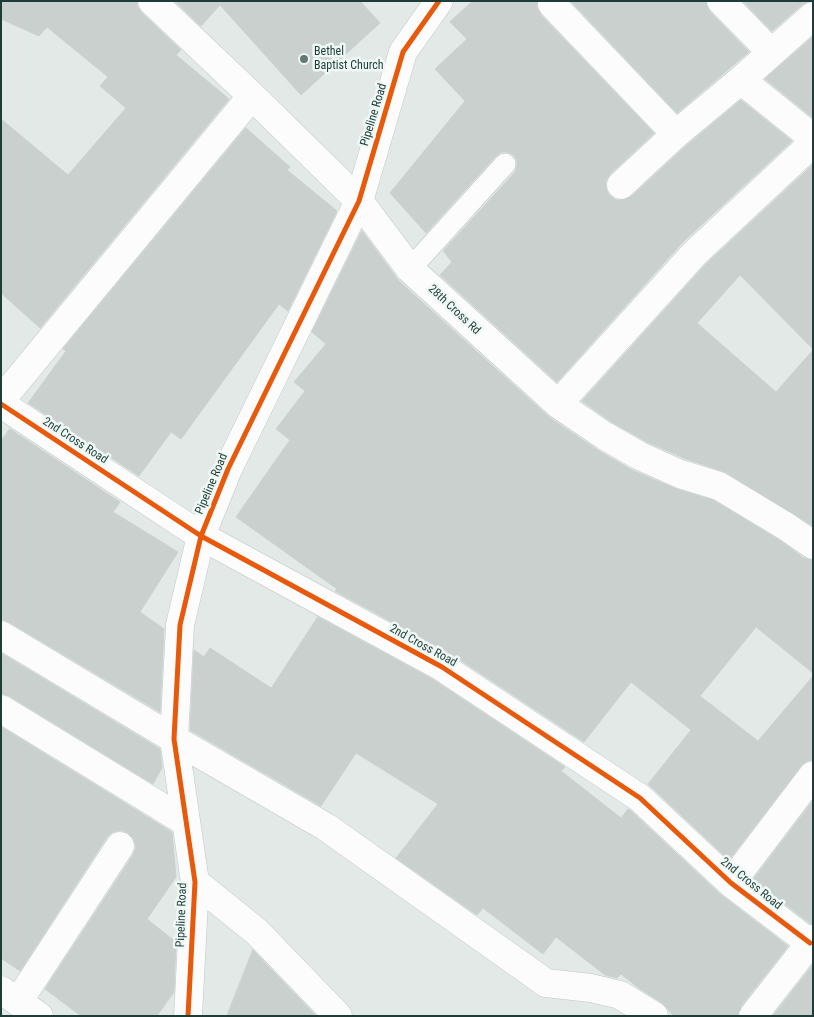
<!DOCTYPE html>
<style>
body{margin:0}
#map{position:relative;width:814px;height:1017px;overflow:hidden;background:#e2e9e7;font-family:"Roboto Condensed",sans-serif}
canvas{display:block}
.frame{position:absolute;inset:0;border:2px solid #1e3d39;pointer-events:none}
</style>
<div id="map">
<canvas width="814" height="1017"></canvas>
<div class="frame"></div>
</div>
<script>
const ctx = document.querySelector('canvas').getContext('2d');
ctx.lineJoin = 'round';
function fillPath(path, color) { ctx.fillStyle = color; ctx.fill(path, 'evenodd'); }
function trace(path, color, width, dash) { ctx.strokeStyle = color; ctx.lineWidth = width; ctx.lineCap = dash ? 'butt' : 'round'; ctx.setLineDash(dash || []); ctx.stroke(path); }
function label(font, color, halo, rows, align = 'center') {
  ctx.font = font + ' "Roboto Condensed",sans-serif'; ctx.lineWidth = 5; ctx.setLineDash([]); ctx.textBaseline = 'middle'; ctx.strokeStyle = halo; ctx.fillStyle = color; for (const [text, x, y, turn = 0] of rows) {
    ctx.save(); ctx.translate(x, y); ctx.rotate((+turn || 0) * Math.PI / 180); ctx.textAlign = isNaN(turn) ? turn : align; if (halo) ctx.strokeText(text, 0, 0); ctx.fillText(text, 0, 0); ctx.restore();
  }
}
const building = new Path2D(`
 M1,1h136v5l4,6 40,38 -5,5 53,44 -189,229 -39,-35v-174l67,56 58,-67 -26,-22 8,-9 -61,-50 -8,9 -38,-17z
 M175,1h185l20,22 -79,72 -81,-90 -19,21z
 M473,1h64v7l4,7 113,118 -44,41 -4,6v9l3,6 7,5h8l8,-4 54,-50 55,-46 51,41 -109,101 -126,140 -117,-107 12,-13 -9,-11 72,-79 2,-6v-5l-3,-6 -7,-3h-6l-5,4 -70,77 -36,-40 75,-92 -30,-32 32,-30 -17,-17z
 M571,1h135l4,11 39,40 -72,61z
 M743,1h66l-6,3 -31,27z
 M813,37v81l-48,-39z
 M246,128l44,39 -3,3 50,41 -49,100 -9,-7 -98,135 -10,-7 -32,44 -111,-73 38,-52 -3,-2z
 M813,165v184l-73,-74 -43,48 79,69 37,-42v176l-86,-53 -41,-14 -39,-17 -34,-19 -31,-22 124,-137z
 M362,231l37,50 150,136 47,32 36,21 42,18 39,12 66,40 25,18 9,2v113l-57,-46 -56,69 58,45 55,-65v84l-6,1 -6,5 -72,94 -81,-76 43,-54 -60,-48 -47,60 -133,-88 -116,-63 2,-2 -101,-72 54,-77 -14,-11 29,-38 -11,-9 32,-38 -14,-12z
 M10,429l110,73 -7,10 65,40 -38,60 24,17 -4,83 -151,-90 -8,-3v-178z
 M318,617l116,63 131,87 -4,4 60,47 7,-9 2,1 90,84 68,52 -47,60 -3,10h-64l-12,-13 -22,-14 -19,-15 -4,4 -12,-3 -49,-38 -13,17 -60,-46 -6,7 -81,-57 42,-54 -82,-51 -35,53 -131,-76 4,-80 10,7 6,-9 61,40z
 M1,653l159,96 2,19 -9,16 -144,-88 -8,-3z
 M1,727l171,105 4,45 -29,42 29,23 -2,50 -17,24h-76l-36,-27 88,-134 3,-8 -2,-8 -6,-6 -7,-3 -8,2 -6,5 -87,134 -19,-13z
 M813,801v123h-2l-58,-44z
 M253,950l63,66h-89z
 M813,965v51h-40z`);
const service = new Path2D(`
 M410,269l95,-105`);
const minor = new Path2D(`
 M152,1l100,95 107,105 51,68 148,135 47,32 35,20 40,18 39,12 68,41 26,18
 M721,1l50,51
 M552,4l124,130
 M741,80l72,58
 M621,185l55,-51 65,-54 72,-64
 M1,400l251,-304
 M1,404l200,132 241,131 198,131 91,85 79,60
 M558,404l137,-151 118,-110
 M1,635l173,104 152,88 220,156 45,5 29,7 34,21
 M1,709l185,113
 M195,882l62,50 81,84
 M731,883l82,-108
 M1,990l38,26
 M18,1002l102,-156
 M188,1016l7,-134 -21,-143 6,-114 21,-89 27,-67 131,-268 44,-149 36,-51
 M753,1016l60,-77`);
const cycleway = new Path2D(`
 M1,404l200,132 241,131 198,131 91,85 79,60
 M188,1016l7,-134 -21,-143 6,-114 21,-89 27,-67 131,-268 44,-149 36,-51`);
const markers = [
 [304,59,5,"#637976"]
];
const poiNames = [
 ["Bethel",314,52],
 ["Baptist Church",314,66]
];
const streetNames = [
 ["Pipeline Road",374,115,-73],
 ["28th Cross Rd",454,310,43],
 ["2nd Cross Road",75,441,33],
 ["Pipeline Road",212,484,-67],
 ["2nd Cross Road",423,646,29],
 ["2nd Cross Road",751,884,39],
 ["Pipeline Road",182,915,-88]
];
fillPath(building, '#c9d0ce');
trace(building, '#cad2d0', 1);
trace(service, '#bfc6c4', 22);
trace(minor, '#bfc6c4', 29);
trace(service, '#fbfcfb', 21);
trace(minor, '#fbfcfb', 28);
trace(cycleway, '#e8590c', 5);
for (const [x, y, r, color] of markers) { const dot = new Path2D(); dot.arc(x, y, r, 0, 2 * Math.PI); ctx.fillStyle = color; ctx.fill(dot); trace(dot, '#eff8f5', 2); }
label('12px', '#1e3d39', '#eff8f5', poiNames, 'left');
label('12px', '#1e3d39', '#eff8f5', streetNames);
</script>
